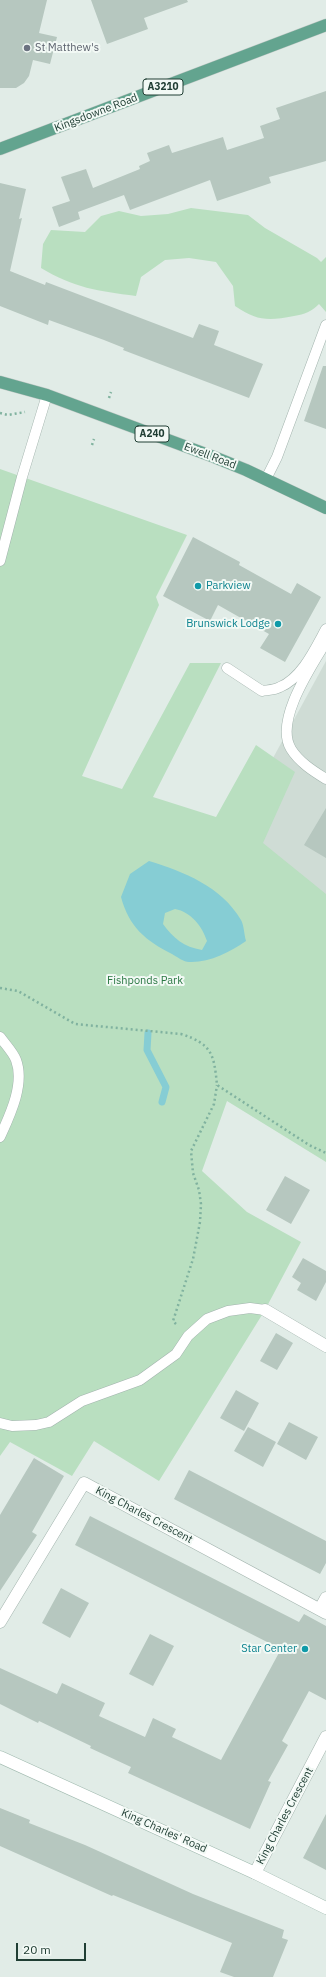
<!DOCTYPE html>
<style>
body{margin:0}
#map{position:relative;width:326px;height:1977px;overflow:hidden;background:#e1ece7;font-family:"IBM Plex Sans",sans-serif}
canvas{display:block}
.scale{position:absolute;left:16px;top:1943px;width:70px;height:18px;box-sizing:border-box;border:2px solid #203e34;border-top:0;padding-left:5px;font-size:12px;line-height:14px;white-space:nowrap;color:#203e34;-webkit-text-stroke:3px #f2f9f5;paint-order:stroke}
</style>
<div id="map">
<canvas width="326" height="1977"></canvas>
<div class="scale">20 m</div>
</div>
<script>
const ctx = document.querySelector('canvas').getContext('2d');
ctx.lineJoin = 'round';
function fillPath(path, color) { ctx.fillStyle = color; ctx.fill(path, 'evenodd'); }
function trace(path, color, width, dash) { ctx.strokeStyle = color; ctx.lineWidth = width; ctx.lineCap = dash ? 'butt' : 'round'; ctx.setLineDash(dash || []); ctx.stroke(path); }
function label(font, color, halo, rows, align = 'center') {
  ctx.font = font + ' "IBM Plex Sans",sans-serif'; ctx.lineWidth = 4; ctx.setLineDash([]); ctx.textBaseline = 'middle'; ctx.strokeStyle = halo; ctx.fillStyle = color; for (const [text, x, y, turn = 0] of rows) {
    ctx.save(); ctx.translate(x, y); ctx.rotate((+turn || 0) * Math.PI / 180); ctx.textAlign = isNaN(turn) ? turn : align; if (halo) ctx.strokeText(text, 0, 0); ctx.fillText(text, 0, 0); ctx.restore();
  }
}
const built = new Path2D(`
 M326,661v239l-106,-45z`);
const green = new Path2D(`
 M191,208l57,7 17,13 52,30 4,4 5,-5v55l-7,-8c-8,8 -14,10 -25,12 -26,5 -37,5 -59,-10l-2,-20 -17,-24 -27,-4 -24,2 -24,17 -5,19c-38,-5 -62,-8 -95,-28l2,-24 8,-14 34,2 16,-16 18,-5 22,5 27,-2z
 M0,469l187,66 -31,62 3,8 -77,171 40,13 68,-126h31l-68,134 63,20 40,-72 39,27 -32,71 63,51v268l-99,-61 -25,70 45,41 54,30 -36,68 -106,171 -65,-40 -22,35 -62,-34 -10,14z`);
const water = new Path2D(`
 M149,861c35,11 72,25 92,59 3,5 3,14 5,21 -16,11 -37,22 -57,21 -5,0 -12,-5 -17,-8 -26,-13 -43,-27 -51,-57l9,-23zM175,909c16,3 27,17 32,32l-5,9c-18,-3 -29,-12 -39,-26l2,-11z`);
const stream = new Path2D(`
 M148,1033l-1,17 19,37 -4,15`);
const building = new Path2D(`
 M0,0h47l-8,33 18,4 -7,27 -17,-4 -4,16 -5,7 -8,5h-16z
 M91,0h96l1,2 -44,16 4,11 -41,15z
 M326,91v70l-57,16 2,6 -54,18 -7,-21 -80,30 -6,-15 -46,17 2,7 -21,8 -7,-20 18,-6 -9,-24 25,-8 7,19 47,-19 -1,-3 11,-5 -3,-8 22,-8 3,8 51,-16 4,13 37,-12 -4,-12 20,-7 -4,-11z
 M0,183l26,6 -7,30 3,-1 -12,53 35,14 1,-3 147,56 6,-14 20,7 -5,14 49,19 -14,34 -126,-48 1,-2 -20,-8 -55,-20 -1,5 -48,-19z
 M323,366h3v63l-22,-8z
 M193,537l47,25 -1,3 52,29 6,-11 24,14 -36,65 -25,-14 9,-14 -51,-29 -8,16 -47,-25z
 M326,808v50l-22,-13z
 M285,1176l25,14 -19,34 -25,-14z
 M303,1258l23,13v11l-10,19 -19,-11 4,-7 -9,-6z
 M276,1333l17,10 -16,27 -17,-9z
 M236,1390l23,13 -15,28 -24,-13z
 M289,1422l29,15 -12,23 -29,-16z
 M248,1427l28,15 -13,25 -29,-16z
 M34,1458l30,18 -32,56 5,3 -37,56v-76z
 M189,1470l137,71v22l-6,11 -146,-75z
 M90,1516l209,106 5,-8 22,12v74l-17,-9 -27,50 6,4 -20,36 3,1 -21,47 -122,-56 3,-6 -41,-19 1,-2 -52,-25 -1,2 -38,-19v-36l57,26 5,-11 43,20 -6,13 46,21 8,-19 23,11 -4,8 49,23 60,-111 -206,-104z
 M61,1588l28,15 -19,35 -28,-15z
 M150,1634l24,12 -21,40 -24,-12z
 M0,1808l30,12 -1,3 56,22 108,49 91,36 -2,8 6,2 -15,37h-39l-14,-5 12,-29 -119,-48 -1,1 -112,-50z
 M326,1814v56l-23,-12z`);
const path = new Path2D(`
 M109,398l2,-6
 M0,413l8,2 17,-3
 M92,445l2,-6
 M0,988l18,3 57,33 106,10c31,10 33,20 36,51l92,60 17,8
 M176,1324l-3,-3 20,-62 7,-37 1,-18 -2,-14 -6,-17 -2,-22 23,-47 3,-19`);
const lane = new Path2D(`
 M266,479l11,-22 49,-132
 M0,561l22,-84 25,-82
 M326,642c-15,25 -52,79 -35,107 8,13 22,22 35,30
 M227,668l35,23c6,-1 13,-1 18,-4 22,-9 35,-38 46,-58
 M0,1037c5,7 13,15 16,23 9,24 -6,55 -16,77
 M0,1423l12,3 24,-1 13,-3 33,-21 58,-21 36,-26 12,-18 19,-17 21,-8 22,-3 15,2`);
const street = new Path2D(`
 M265,1310l61,36
 M320,1609l6,-11
 M0,1622l84,-139 242,130
 M255,1873l71,-136`);
const secondary = new Path2D(`
 M0,1757l255,116 71,35`);
const primary = new Path2D(`
 M0,149l326,-124
 M0,382l47,13 167,62 32,13 80,38`);
const markers = [
 [27,48,4,"#6b7280"],
 [198,586,4,"#0f9aa8"],
 [278,624,4,"#0f9aa8"],
 [305,1649,4,"#0f9aa8"]
];
const shields = [
 [163,87,40],
 [152,434,34]
];
const shieldNames = [
 ["A3210",163,87],
 ["A240",152,434]
];
const worshipNames = [
 ["St Matthew's",35,48]
];
const streetNames = [
 ["Kingsdowne Road",96,113,-21],
 ["Ewell Road",210,456,21],
 ["King Charles Crescent",144,1515,28],
 ["King Charles Crescent",285,1816,-62],
 ["King Charles' Road",164,1831,24]
];
const cultureNames = [
 ["Parkview",206,586,"left"],
 ["Brunswick Lodge",270,624],
 ["Star Center",297,1649]
];
const parkNames = [
 ["Fishponds Park",145,981]
];
fillPath(built, '#cfdcd5');
fillPath(green, '#b9dfc0');
fillPath(water, '#86cdd4');
trace(stream, '#86cdd4', 7);
fillPath(building, '#b6c7bf');
trace(lane, '#a3b4ae', 11);
trace(street, '#a3b4ae', 13);
trace(secondary, '#9fb9ae', 13);
trace(primary, '#c1c9c6', 13);
trace(path, '#80b29f', 2.5, [2, 3]);
trace(lane, '#fff', 10);
trace(street, '#fff', 12);
trace(secondary, '#fff', 12);
trace(primary, '#63a48f', 12);
for (const [x, y, r, color] of markers) { const dot = new Path2D(); dot.arc(x, y, r, 0, 2 * Math.PI); ctx.fillStyle = color; ctx.fill(dot); trace(dot, '#f2f9f5', 1.5); }
for (const [x, y, w] of shields) { const box = new Path2D(); box.roundRect(x - w / 2, y - 8, w, 16, 3); ctx.fillStyle = '#f2f9f5'; ctx.fill(box); trace(box, '#203e34', 1); }
label('bold 10px', '#203e34', null, shieldNames);
label('11px', '#5b616d', '#f2f9f5', worshipNames, 'left');
label('11px', '#203e34', '#f2f9f5', streetNames);
label('11px', '#0d838f', '#f2f9f5', cultureNames, 'right');
label('11px', '#297742', '#f2f9f5', parkNames);
</script>
